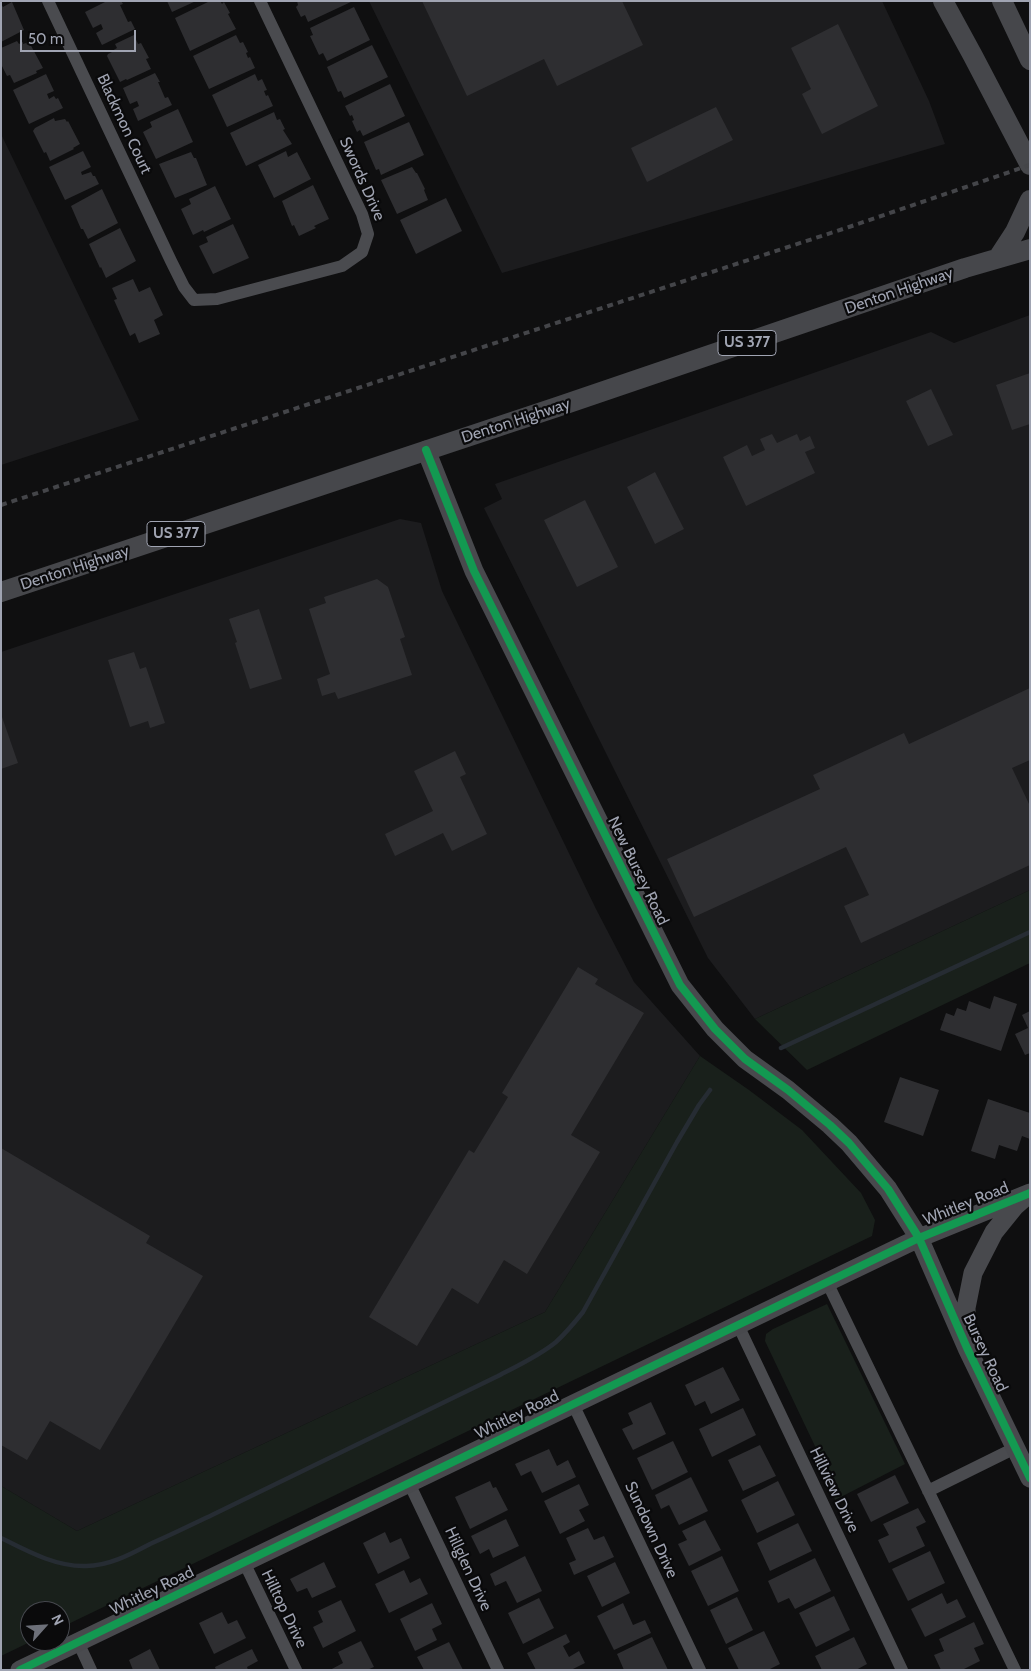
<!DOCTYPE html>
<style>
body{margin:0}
#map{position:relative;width:1031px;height:1671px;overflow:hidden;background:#0f0f10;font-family:Cabin,sans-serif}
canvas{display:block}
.frame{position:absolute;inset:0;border:2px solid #a0a4b2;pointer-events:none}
.north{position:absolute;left:20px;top:1601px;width:50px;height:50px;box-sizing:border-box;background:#0a0a0b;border:1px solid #46484e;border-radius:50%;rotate:64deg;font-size:14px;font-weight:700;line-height:20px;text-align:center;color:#a0a4b2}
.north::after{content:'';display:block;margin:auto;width:18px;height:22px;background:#6d7079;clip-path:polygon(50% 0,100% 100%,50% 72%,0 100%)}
.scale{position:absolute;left:20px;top:30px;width:116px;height:22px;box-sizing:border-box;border:2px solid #a0a4b2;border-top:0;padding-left:6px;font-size:15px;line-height:18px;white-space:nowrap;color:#a0a4b2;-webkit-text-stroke:4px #0a0a0b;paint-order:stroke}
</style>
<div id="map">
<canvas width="1031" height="1671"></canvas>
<div class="frame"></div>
<div class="north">N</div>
<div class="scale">50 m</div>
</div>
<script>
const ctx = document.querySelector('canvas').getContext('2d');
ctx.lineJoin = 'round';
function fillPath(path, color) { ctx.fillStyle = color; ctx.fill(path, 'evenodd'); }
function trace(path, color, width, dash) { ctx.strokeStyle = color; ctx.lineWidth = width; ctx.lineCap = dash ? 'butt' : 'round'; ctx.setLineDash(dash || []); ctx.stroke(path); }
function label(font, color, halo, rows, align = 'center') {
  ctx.font = font + ' Cabin,sans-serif'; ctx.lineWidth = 4.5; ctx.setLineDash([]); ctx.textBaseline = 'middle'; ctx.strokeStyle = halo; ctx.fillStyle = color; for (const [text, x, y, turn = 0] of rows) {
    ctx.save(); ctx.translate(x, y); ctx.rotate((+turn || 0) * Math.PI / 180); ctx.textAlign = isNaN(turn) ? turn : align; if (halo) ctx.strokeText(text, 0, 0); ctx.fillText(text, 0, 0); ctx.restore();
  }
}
const built = new Path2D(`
 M369,1h513l47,100 16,43 -443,129z
 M1,134l138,286 -138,45z
 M1030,315v575l-275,129 -47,-61 -224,-450 18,-9 -7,-15 436,-152 23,11z
 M400,519l21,4 21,68 154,318 38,73 66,74 -155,256 -468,219 -76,-45v-834z`);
const green = new Path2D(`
 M1030,890v73l-223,107 -52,-51z
 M700,1056l49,34 53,40 59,63 14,27 -3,16 -812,392v-17h-30v30h2l-31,15v-170l76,45 468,-219z
 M827,1304l78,160 -70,36 -12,-37 -58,-122 1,-7 7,-5z`);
const stream = new Path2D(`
 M781,1048l249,-116
 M1,1538c26,13 55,29 85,28 23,0 45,-12 64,-22 21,-9 41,-19 62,-29 95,-46 190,-93 286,-139 19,-10 41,-20 58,-34 10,-9 19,-20 27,-30l94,-170 22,-37 11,-15`);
const building = new Path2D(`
 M107,1h14l2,3 -3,1 8,17 3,-1 4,8 -33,16 -6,-12 7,-4 -2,-5 -8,4 -8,-16z
 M167,1h29l-24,11z
 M210,1h10l2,3 2,-2 6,11 -2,1 8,15 -46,22 -15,-33z
 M297,1h56l-45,21 -3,-7 -4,2 -5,-10 2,-2z
 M422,1h200l21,44 -86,41 -13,-27 -77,37z
 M12,2l12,28 -23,12v-38l2,3z
 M354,7l16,33 -43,21 -4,-8 -4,2 -9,-19 3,-1 -3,-7z
 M838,24l40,82 -56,28 -20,-40 9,-5 -20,-41z
 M134,35l4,9 3,-1 8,15 -3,1 5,10 -24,11 -1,-1 -6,3 -13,-26 1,-2 4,-2v-1l5,-3 -2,-4z
 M236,35l4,8 3,-1 5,10 -2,1 2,5 2,-1 5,11 -46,21 -16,-33z
 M17,41l2,3 4,-2v2l6,-2 14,26 -7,3 1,2 -23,10 -4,-8 -3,1 -6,-12v-16z
 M372,45l16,32 -44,21 -3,-7 -3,1 -11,-25z
 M155,73l5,9h-2l7,16 3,-1 4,8 -34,16 -5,-12 6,-3 -2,-5 -7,3 -7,-16z
 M46,74l8,17 -7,3 2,5 5,-3 2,3 2,-1 5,10 -34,16 -16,-34z
 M255,74l3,7 4,-2 5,11 -3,1 2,5 2,-1 5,11 -46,21 -15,-32z
 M390,84l15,32 -42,20 -3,-6 -3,2 -5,-11 2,-1 -2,-5 -2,1 -5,-10z
 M716,107l17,33 -86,42 -16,-34z
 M178,109l15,33 -37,17 -13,-27 9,-5 -2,-5z
 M274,112l3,8 3,-1 5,10 -2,1 9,14 -46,22 -16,-33z
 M54,118l1,3 10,-2 2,3 1,-1 12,23 -7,4 1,1 -24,12 -4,-9 -2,1 -11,-22 2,-3z
 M409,122l15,33 -43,20 -2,-6 -3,1 -12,-28z
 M83,151l8,16 -10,5 1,3 9,-3 2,4h2l4,8 -34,16 -16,-33z
 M286,151l2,6 9,-5 14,27 -37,19 -16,-33z
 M191,152l3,6h2l11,27 -32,13 -16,-34z
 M412,167l4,6h1l8,16 -1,1 4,10 -31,14 -16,-34z
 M313,185l16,34 -15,7 2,2 -17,8 -5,-11 -2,1 -10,-25z
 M215,186l16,33 -27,13 -1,-2 -10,5 -12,-26 10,-5 -2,-5z
 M102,189l16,34 -30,16 -5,-10h-2l-10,-23z
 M446,198l16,33 -46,23 -16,-34z
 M233,224l16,34 -36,16 -14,-28 9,-4 -2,-5z
 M120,228l16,33 -30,17 -5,-11 -1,1 -11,-24z
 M133,279l6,13 11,-5 13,28 -9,5 6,14 -21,9 -4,-10 -5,3 -16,-36 3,-1 -5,-11z
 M1030,373v51l-18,6 -16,-45z
 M931,389l22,46 -25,11 -22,-45z
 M772,434l5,9 20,-9 3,7 10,-5 5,12 -10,4 10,21 -69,33 -23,-49 24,-12 5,11 13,-6 -5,-11z
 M655,472l29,57 -29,15 -28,-57z
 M585,500l33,67 -41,20 -33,-67z
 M377,579l11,8 17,50 -5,2 12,36 -74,24 -3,-7 -13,4 -5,-17 13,-5 -21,-65 17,-6 -2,-6z
 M259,609l23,70 -32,10 -15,-46 2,-1 -8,-23z
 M134,652l6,17 6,-2 19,56 -15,5 -2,-7 -18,6 -22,-67z
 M1030,688v72l-18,8 18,38v59l-169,78 -17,-37 25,-11 -23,-48 -152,70 -27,-58 153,-70 -7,-14 91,-42 5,11z
 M1,714l17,49 -17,6z
 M455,751l11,23 -6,3 27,57 -35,17 -9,-18 -48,23 -10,-22 48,-23 -19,-40z
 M578,967l20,12 -3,5 49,29 -73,122 29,17 -73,122 -23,-14 -26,44 -26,-16 -35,58 -48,-29 100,-167 5,3 34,-56 -6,-4z
 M994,996l23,8 -16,47 -61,-21 6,-17 8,3 3,-8 9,3 3,-10 21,8z
 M1030,1011v42l-5,2 -10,-21 13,-6 -6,-13z
 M900,1077l39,13 -16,46 -39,-14z
 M988,1099l42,14v26l-8,-3 -5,15 -18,-6 -4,14 -24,-8z
 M1,1148l149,88 -4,7 57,33 -103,174 -50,-29 -23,39 -26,-15z
 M723,1367l17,33 -29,14 -6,-13 -10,5 -10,-21z
 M651,1402l15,32 -33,16 -11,-21 11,-5 -5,-11z
 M743,1408l13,27 -44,22 -13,-28z
 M673,1441l15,31 -36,18 -15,-32z
 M760,1445l16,31 -33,15 -15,-31z
 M549,1449l8,17 11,-6 8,17 -34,16 -11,-22 -10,5 -6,-12z
 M895,1475l14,28 -38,19 -14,-28z
 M691,1477l17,34 -29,14 -10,-20 -8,4 -6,-14z
 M490,1481l3,7 3,-1 12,23 -38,19 -15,-32z
 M778,1481l17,34 -38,18 -16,-33z
 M579,1484l10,21 -10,5 6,11 -25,13 -16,-33z
 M918,1508l8,14 -10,5 9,19 -36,17 -11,-23 11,-5 -6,-11z
 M506,1519l13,27 -26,12 -4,-9 -9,5 -9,-18z
 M705,1520l16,30 -32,16 -11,-22 9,-4 -5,-9z
 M798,1523l14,28 -42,20 -13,-28z
 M588,1528l6,12 10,-4 10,21 -40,18 -5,-12 7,-3 -10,-22z
 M385,1532l5,11 11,-5 9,20 -32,16 -15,-31z
 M930,1551l15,32 -37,18 -16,-32z
 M525,1556l17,35 -25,12 -11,-22 -11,5 -5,-12z
 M722,1556l17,35 -31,15 -17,-35z
 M815,1558l16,33 -36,18 -6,-11 -11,5 -10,-22z
 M324,1562l12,25 -24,11 -5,-10 -10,4 -7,-13z
 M615,1562l15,31 -28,14 -15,-31z
 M404,1570l6,13 10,-5 8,16 -39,19 -14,-29z
 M942,1593l5,11 10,-5 9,18 -41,20 -14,-28z
 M834,1596l16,34 -34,17 -17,-34z
 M737,1597l16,33 -27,14 -16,-34z
 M539,1598l15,30 -31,16 -15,-31z
 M341,1600l15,31 -33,17 -10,-21 10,-5 -5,-11z
 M432,1603l10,21 -10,5 5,11 -22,11 -15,-32z
 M623,1603l10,22 12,-5 6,13 -37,17 -17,-34z
 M222,1612l6,12 9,-4 9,18 -32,16 -15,-31z
 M974,1622l10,22 -10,4 6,13 -18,9h-21l-7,-15 10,-4 -5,-12z
 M764,1631l16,33 -12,6h-29l-11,-22z
 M566,1634l4,8 -7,4 6,11 10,-6 6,12 -14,7h-35l-9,-17z
 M652,1637l16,33h-44l-7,-16z
 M854,1637l13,27 -11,6h-34l-7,-14z
 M361,1641l13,26 -7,3h-37l13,-7 -5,-11z
 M449,1642l14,28h-39l-7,-13z
 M150,1649l10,21h-27l-4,-10z
 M252,1649l6,12 -11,6 1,3h-32l-1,-3z`);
const street = new Path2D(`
 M48,1l123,260 13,26 10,13 23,-1 125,-33 20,-14 6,-18 -6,-20 -102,-213
 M827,1282l188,388
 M738,1325l164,345
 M573,1404l127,266
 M409,1483l89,187
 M928,1491l87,-43
 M244,1562l52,108
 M78,1642l13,28`);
const secondary = new Path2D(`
 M426,450l48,121 206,414 35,44 30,30 43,31 42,35 19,18 39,46 31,49 48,110 63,130
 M967,1339l-1,-31 7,-35 21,-41 21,-26 8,-7
 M20,1670l899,-432 111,-45`);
const primary = new Path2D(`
 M943,1l30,55 57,109
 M1002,1l28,59
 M998,258l17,-26 15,-32
 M1,592l556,-185 408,-139 65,-19`);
const rail = new Path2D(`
 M1,505l848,-278 181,-62`);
const cycleway = new Path2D(`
 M426,450l48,121 206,414 35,44 30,30 43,31 42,35 19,18 39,46 31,49 48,110 63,130
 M20,1670l899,-432 111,-45`);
const shields = [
 [747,343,58],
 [176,534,58]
];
const shieldNames = [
 ["US 377",747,343],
 ["US 377",176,534]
];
const streetNames = [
 ["Blackmon Court",124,124,65],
 ["Swords Drive",362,179,66],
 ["Denton Highway",899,291,-19],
 ["Denton Highway",516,421,-18],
 ["Denton Highway",75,568,-18],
 ["New Bursey Road",638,871,64],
 ["Whitley Road",966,1204,-22],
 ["Bursey Road",985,1353,65],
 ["Whitley Road",517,1415,-26],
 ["Hillview Drive",834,1490,64],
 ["Sundown Drive",651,1530,65],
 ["Hillglen Drive",468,1569,65],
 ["Whitley Road",152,1591,-26],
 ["Hilltop Drive",284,1609,64]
];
fillPath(built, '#1c1c1e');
fillPath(green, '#19201b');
trace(stream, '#262c33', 4.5);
fillPath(building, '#2e2e31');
trace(street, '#4a4b4f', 12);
trace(secondary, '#48494d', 19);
trace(primary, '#46474b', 20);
trace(rail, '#444549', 4, [6, 5]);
trace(cycleway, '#139951', 8);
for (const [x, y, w] of shields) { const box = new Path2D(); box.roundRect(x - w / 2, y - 12.5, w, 25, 4); ctx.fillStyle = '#0a0a0b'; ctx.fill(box); trace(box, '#a0a4b2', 1); }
label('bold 15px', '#a0a4b2', null, shieldNames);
label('16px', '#a0a4b2', '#0a0a0b', streetNames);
</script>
